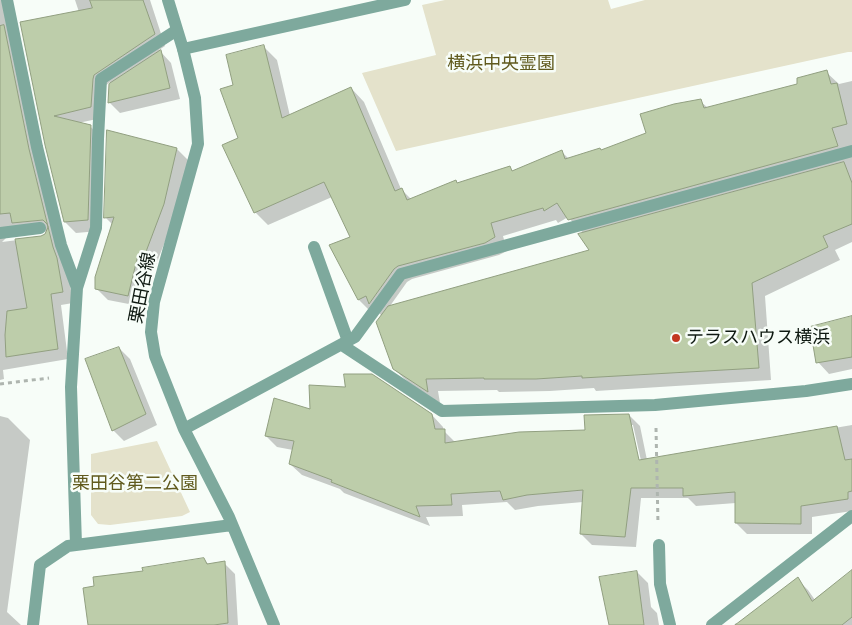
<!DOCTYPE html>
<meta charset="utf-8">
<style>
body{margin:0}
canvas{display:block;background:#f7fdf8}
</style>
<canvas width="852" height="625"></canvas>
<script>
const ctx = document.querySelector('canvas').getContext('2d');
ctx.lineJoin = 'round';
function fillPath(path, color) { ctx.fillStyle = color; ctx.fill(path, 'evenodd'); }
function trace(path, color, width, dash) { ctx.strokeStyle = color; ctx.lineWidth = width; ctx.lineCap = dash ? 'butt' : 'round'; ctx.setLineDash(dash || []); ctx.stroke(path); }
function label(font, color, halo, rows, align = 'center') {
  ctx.font = font + ' "PT Sans Narrow","Noto Sans JP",sans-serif'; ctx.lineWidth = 5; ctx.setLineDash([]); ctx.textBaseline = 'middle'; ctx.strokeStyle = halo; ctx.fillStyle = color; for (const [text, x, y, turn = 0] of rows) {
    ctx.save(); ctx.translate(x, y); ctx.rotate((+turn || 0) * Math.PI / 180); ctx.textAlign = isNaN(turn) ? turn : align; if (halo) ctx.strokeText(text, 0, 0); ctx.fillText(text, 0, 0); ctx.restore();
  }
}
const green = new Path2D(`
 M445,0h163l3,9 34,-9h207v52h-4l-452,99 -34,-78 74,-18 -14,-50z
 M157,441l33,71 -8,4 -72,9 -12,-1 -7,-9v-61z`);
const shadow = new Path2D(`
 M0,0h6l62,270 5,33 -12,2 7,54 -65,11 1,9 -4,1zM50,231l-5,5 -4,1 -39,5 5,-5 4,-1z
 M75,0h75l15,46 -6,4 12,13 9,36 -60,14 -11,-11 1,-20 -5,4 -3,32 -24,5 12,3 11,12 -2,93 -23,2 -11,-11 -19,-77 33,-133z
 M264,47l13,13 13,56 61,-28 13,14 37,87 11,11 98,-32 3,4 49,-20 7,7 31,-10 2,2 45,-17 53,-33 8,7 90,-23 28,-13 13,12 13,-3v161l-17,8 5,10 -75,36 6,84 -175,11 -2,-3 -44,3 -51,1 -2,-2 -59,1 2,12 -32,-21 -14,-13 -12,-53 -6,-6 -4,3 -13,-13 -8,-63 -19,-40 -64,28 -13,-13 -20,-126zM568,217l16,17 7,17 -201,55 17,-24 5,-3 87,-24 8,-4 -4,-15 53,-16 2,3z
 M177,149l11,11 -13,56 -20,51 -6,-2 -10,41 -31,-6 -11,-11 16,-64 -7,-7z
 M852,318v51l-23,5 -11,-12z
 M119,348l11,11 27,66 -33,16 -11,-11z
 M311,410l121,5 11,12 1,4 11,11 131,-11 43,-16 11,11 7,34 205,-35v86l-40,6v17h-65l-11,-11v-20l-40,3 -8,-8h-47l-5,49 -44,-2 -11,-11 2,-32 -45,4 -23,4 -8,-8 -45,3 1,11 -37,1 4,9 -86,-33 -4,-4 -38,-14 -12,-11 3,-14 -16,-3 -11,-11zM630,425h3l9,40 -3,1z
 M0,416l8,2 22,22 -23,172 14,13h-21z
 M204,559l5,6 15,-2 11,11 3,51h-148l54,-53z
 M637,572l11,11 3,24 6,6 2,12h-49z
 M852,572v53h-118l2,-2 2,1 59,-45 11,11 7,10z`);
const building = new Path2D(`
 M90,0h53l12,34 -61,41 -1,4 -2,28 -37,9 37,9 -3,95 -24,2 -19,-77 -25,-123 72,-14z
 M4,25l25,124 24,98 4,11 6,34 -12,2 7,55 -52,8 -1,-22 2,-24 20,-3 -12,-69 26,-3 4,-2 3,-7 -1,-3 -4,-4 -31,3 -2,-10 -10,1v-188z
 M264,45l18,73 69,-31 44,104 7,-3 5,12 49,-20 1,3 53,-17 2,5 50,-21 3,9 35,-11 1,2 45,-17 -6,-19 34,-10 27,-5 3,9 93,-24v-6l30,-8 4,14 6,-1 10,41 -15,4 6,18 -270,74 -11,-17 -13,8 -1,-3 -52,15 4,14 -10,6 -87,23 -4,3 -25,35 -3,-8 -8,4 -29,-55 21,-8 -26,-55 -70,31 -32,-68 16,-7 -18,-49 13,-4 -7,-30z
 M161,50l9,38 -62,15 1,-19z
 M107,130l70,18 -13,56 -20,53 -6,-2 -10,41 -33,-7v-12l19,-60 -10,1z
 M844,162l8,21v41l-29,12 5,11 -76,36 7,85 -177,10v-2l-46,3h-52v-1l-58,1 2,13 -35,-23 -17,-47 12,-16 201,-56 -11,-16z
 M852,316v41l-36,6 -6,-36z
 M119,347l27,67 -34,17 -27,-72z
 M344,374h28l60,40 3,15h10v14l74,-11 66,-2 -1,-15 45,-1 10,46 198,-34 8,34 7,-1v32l-4,1v7l-47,7v18l-66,-1v-31l-52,4v-8h-52l-6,49 -45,-3 3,-44 -56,5 -24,5 -3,-9 -49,3 1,11 -36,1 4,11 -89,-35 1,-2 -43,-16 5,-23 -29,-5 9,-38 36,11 -1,-24 36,2z
 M204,558l3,6 18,-3 3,62 -14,2h-126l-5,-37 11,-2 -1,-9 50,-6 -1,-3z
 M852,570v47l-10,8h-107l63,-48 14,24z
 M637,571l7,54h-35l-10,-48z`);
const path = new Path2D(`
 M0,384l49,-6
 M656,428l2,96`);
const lane = new Path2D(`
 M183,49l222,-49
 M0,233l40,-5
 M314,247l34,94
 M712,625l140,-109`);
const street = new Path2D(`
 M7,0l30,147 24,98 16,43 -6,99 5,158
 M168,0l15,49 12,49 3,46 -44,158 -3,30 4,24 29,73 45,88 45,108
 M77,288l19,-60 2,-89 3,-60 76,-49
 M342,345l100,66 213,-6 151,-14 46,-7
 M184,429l171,-92 46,-63 451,-123
 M659,545l1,39 10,41
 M33,625l7,-60 28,-19 164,-21`);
const markers = [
 [676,338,5,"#c33721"]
];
const parkNames = [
 ["横浜中央霊園",501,64],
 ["栗田谷第二公園",135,484]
];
const streetNames = [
 ["栗田谷線",143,288,-79]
];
const poiNames = [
 ["テラスハウス横浜",686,338]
];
fillPath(green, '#e4e2cb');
fillPath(shadow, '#0003');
fillPath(building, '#bdcdaa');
trace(building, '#919f80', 1);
trace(path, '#aeb5af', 3, [4, 4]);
trace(lane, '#7ea99d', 12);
trace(street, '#7ea99d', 12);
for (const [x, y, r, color] of markers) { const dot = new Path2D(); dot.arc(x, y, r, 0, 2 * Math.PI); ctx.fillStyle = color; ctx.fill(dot); trace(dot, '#f7fdf8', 2); }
label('18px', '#605a1d', '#f7fdf8', parkNames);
label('18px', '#0e1911', '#f7fdf8', streetNames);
label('18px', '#0e1911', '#f7fdf8', poiNames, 'left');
</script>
